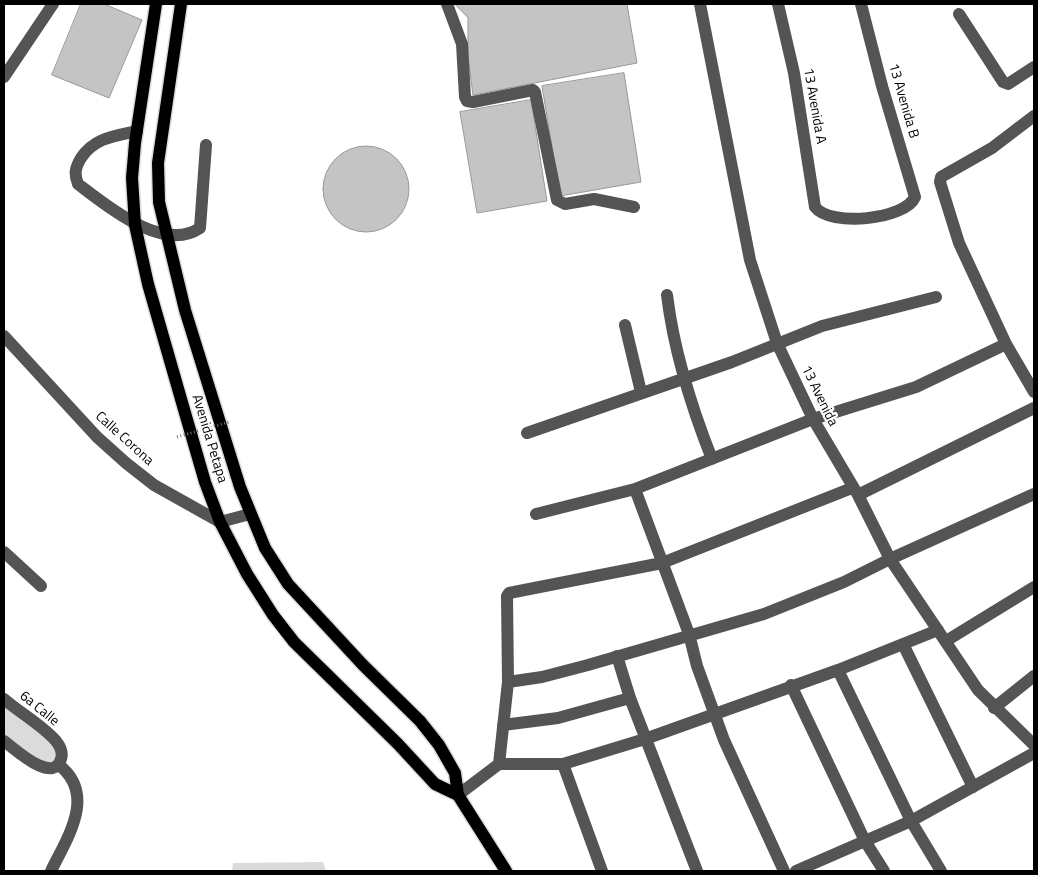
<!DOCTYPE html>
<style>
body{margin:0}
#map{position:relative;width:1038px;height:875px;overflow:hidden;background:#fff;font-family:"Titillium Web",sans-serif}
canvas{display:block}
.frame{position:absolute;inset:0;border:5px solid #000;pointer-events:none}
</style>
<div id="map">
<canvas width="1038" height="875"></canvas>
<div class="frame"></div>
</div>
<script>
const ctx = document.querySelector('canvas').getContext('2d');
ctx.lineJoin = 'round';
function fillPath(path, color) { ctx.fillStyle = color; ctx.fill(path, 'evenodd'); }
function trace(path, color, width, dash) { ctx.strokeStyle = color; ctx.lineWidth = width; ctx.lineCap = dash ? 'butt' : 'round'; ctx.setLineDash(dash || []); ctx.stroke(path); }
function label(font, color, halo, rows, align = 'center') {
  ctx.font = font + ' "Titillium Web",sans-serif'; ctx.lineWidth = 4.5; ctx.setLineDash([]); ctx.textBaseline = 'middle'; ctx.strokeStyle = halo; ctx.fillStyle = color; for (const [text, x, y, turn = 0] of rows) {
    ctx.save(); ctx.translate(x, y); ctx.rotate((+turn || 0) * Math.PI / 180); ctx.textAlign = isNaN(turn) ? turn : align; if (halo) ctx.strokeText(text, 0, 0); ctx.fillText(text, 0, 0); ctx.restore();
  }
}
const green = new Path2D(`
 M4,699l56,49 -5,19 -51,-26z
 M323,862l3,9h-94l1,-8z`);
const building = new Path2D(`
 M81,4h23l38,16 -33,78 -57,-23z
 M455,4h172l10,59 -164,32 -5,-38v-39z
 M624,73l17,109 -81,14 -18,-110z
 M531,100l16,101 -70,12 -17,-101z
 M323 189a43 43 0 1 1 86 0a43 43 0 1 1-86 0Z`);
const minor = new Path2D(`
 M447,4l15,40 3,53 2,4 6,1 60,-12 2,2 22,108 8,4 29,-5 40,8
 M700,4l50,256 27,83 36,76 45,76 32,64 88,131 56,55
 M778,4l16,69 21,134c15,20 90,13 100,-10l-33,-111 -21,-82
 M959,14l44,68 5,2 26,-17
 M4,77l49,-73
 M1034,116l-42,32 -51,29 -1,5 19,61 47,101 28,48
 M137,131c-23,5 -43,7 -56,27 -6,10 -7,16 -3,26 29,22 85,69 122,44l6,-83
 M667,295c7,57 24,111 45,164
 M625,325l16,67
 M4,336l93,101 29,26 28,22 66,37 30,-8
 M527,433l205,-71 90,-36 114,-29
 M635,489l54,145 8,32 27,74 60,131
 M858,495l176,-87
 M536,514l99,-25 178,-70 103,-32 90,-43
 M4,552l37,34
 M946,641l88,-54
 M903,644l70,143
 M617,656l13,42 67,173
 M838,670l73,151 30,50
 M508,682l34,-5 46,-12 176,-51 80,-32 46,-23 144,-65
 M791,685l74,156 19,30
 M4,699c16,14 38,26 52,42 4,5 7,12 5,18 -8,26 -46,-10 -57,-18
 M994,708l40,-32
 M503,725l55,-7 72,-20
 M499,764l9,-82 -1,-86 2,-3 153,-30 190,-75
 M563,764l39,107
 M458,795l41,-31h64l82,-25 193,-69 100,-40
 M51,871c16,-33 46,-76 8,-106
 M796,871l115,-50 123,-68`);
const major = new Path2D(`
 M156,4l-21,139 -3,35 3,47 13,59 33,115 24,83 15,40 27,52 26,41 21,27 104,102 37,40 23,11
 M181,4l-23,159 1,39 26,108 55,177 25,61 23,36 75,81 57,56 19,24 16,28 3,22 48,76`);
const pathBridge = new Path2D(`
 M177,437l52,-15`);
const streetNames = [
 ["13 Avenida B",903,101,74],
 ["13 Avenida A",814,106,80],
 ["13 Avenida",819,396,64],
 ["Calle Corona",124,439,42],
 ["Avenida Petapa",209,439,73],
 ["6a Calle",39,709,39]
];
fillPath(green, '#dbdbdb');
fillPath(building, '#c4c4c4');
trace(building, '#989898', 1);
trace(major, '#dbdbdb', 15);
trace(minor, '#545454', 12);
trace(major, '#000', 12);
trace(pathBridge, '#767676', 3, [1, 2.5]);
label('14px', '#000', '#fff', streetNames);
</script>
